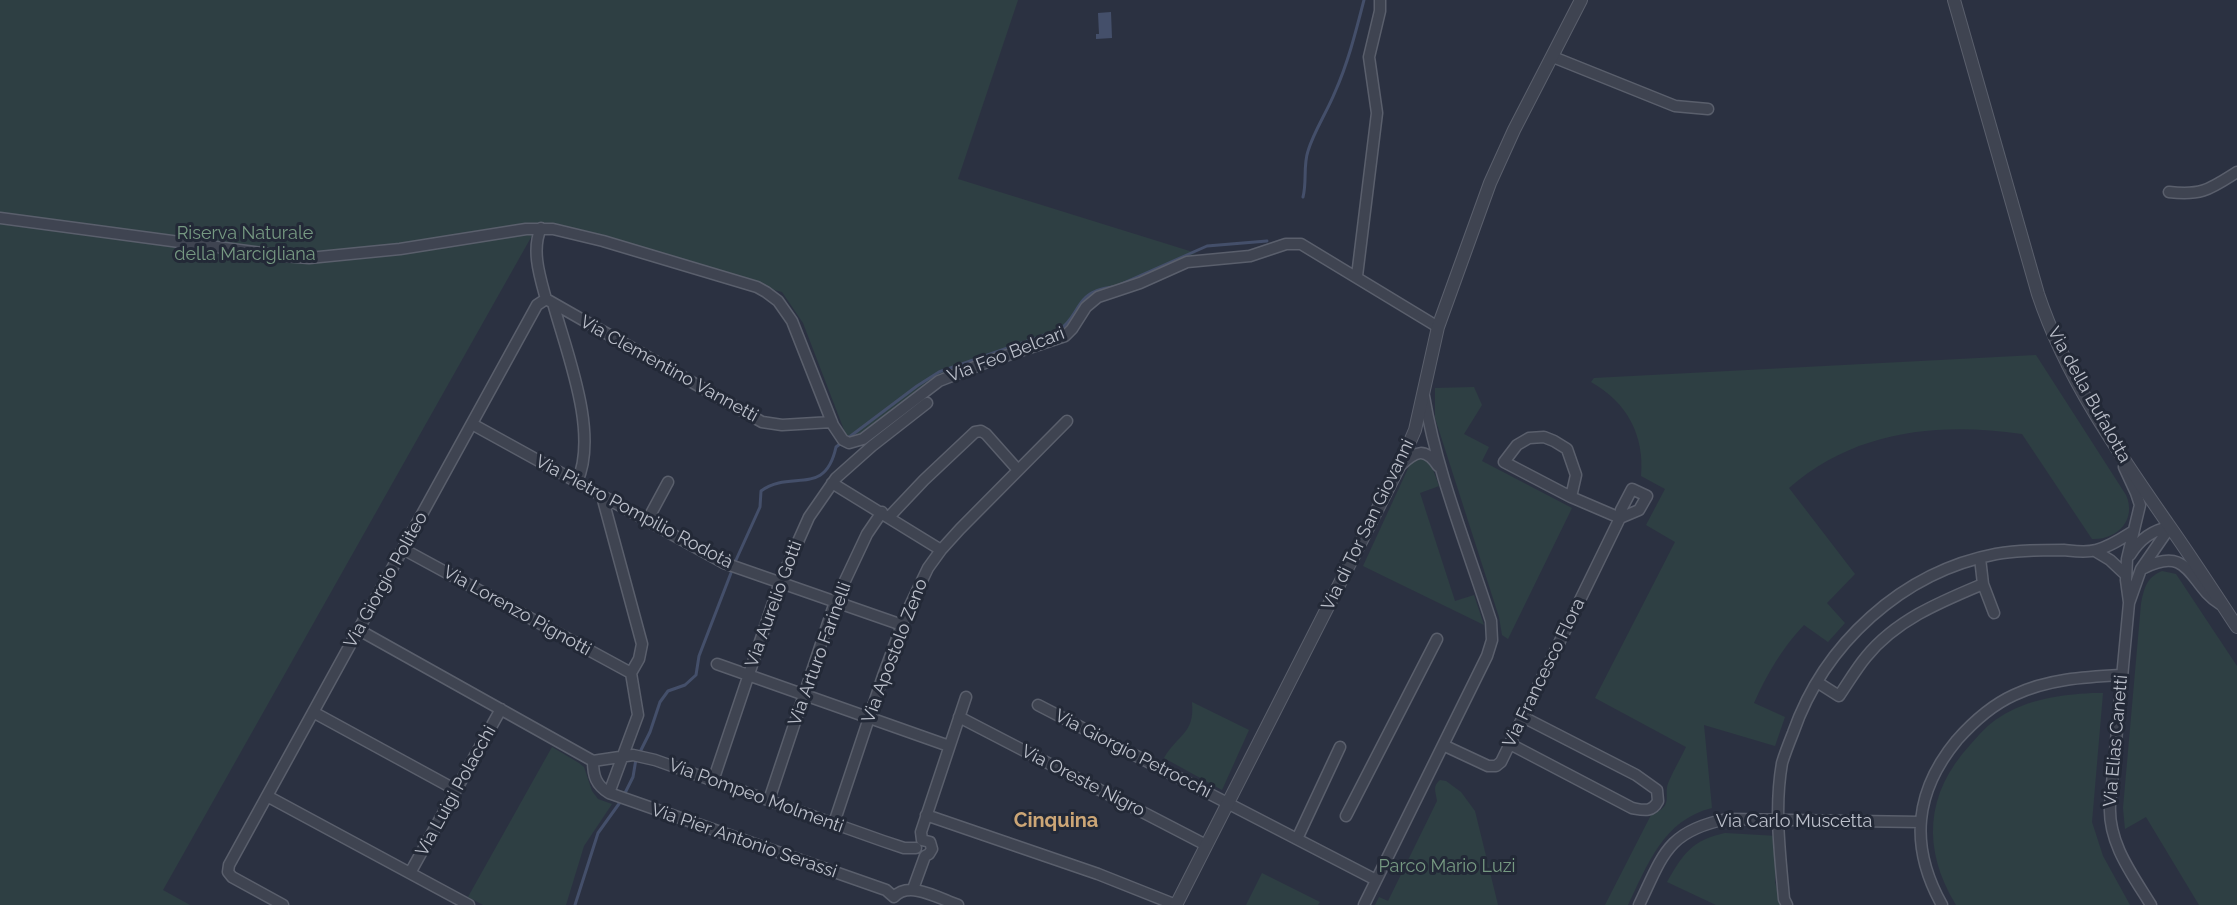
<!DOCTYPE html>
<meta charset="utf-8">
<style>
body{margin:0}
canvas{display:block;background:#2b3141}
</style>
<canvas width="2237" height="905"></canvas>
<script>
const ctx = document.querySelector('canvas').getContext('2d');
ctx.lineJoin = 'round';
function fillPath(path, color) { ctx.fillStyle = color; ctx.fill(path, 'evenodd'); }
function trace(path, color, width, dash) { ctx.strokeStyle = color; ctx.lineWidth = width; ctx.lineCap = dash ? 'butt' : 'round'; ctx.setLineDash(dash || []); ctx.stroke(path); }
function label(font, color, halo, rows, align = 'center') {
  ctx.font = font + ' Raleway,sans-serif'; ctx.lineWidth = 6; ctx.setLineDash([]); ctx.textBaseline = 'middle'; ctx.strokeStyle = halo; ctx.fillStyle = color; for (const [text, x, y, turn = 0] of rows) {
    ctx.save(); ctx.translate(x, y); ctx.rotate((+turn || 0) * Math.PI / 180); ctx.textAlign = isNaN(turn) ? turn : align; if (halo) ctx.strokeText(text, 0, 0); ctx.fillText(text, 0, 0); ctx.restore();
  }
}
const green = new Path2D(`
 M0,0h1018l-60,179 238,74 -45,21 -40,15 -42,40 -131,48 -80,60 -12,-2 -43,-112 -21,-31 -244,-67 -375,665 27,15h-190z
 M2036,355l90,140c11,25 -9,45 -34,44l-70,-105c-83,-12 -167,-4 -233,54l66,86 -28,29 18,20 -17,19 -24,-17c-22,23 -37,49 -50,78l31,14 -10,29 -71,-21 8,83c-49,12 -64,56 -84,97h-23l46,-90c25,-10 11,-19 18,-34 5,-12 12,-23 17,-34l-91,-49 80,-156 -29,-17 19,-36 -24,-13c4,-40 -14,-74 -50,-94l3,-4z
 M1474,387l8,18 -18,29 25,13 -7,14 90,47 -64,131 -6,-4 -3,-18 -64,-199v-30z
 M1423,458l8,6 8,22 -19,7 35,108 19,-6 10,30 -121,-59 48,-104 3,-3z
 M2162,571l14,3 61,92v239h-38l-53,-88 -21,12 -2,-21 18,-204c3,-16 6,-27 21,-33z
 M2092,693h11l-11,129 11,34 27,49h-174c-34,-56 -31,-111 14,-160 9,-10 18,-21 30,-28 28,-18 60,-22 92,-24z
 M1192,702l57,28 -27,60 -58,-32c14,-24 31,-24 28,-56z
 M552,747l27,16 5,4 8,24 6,8 14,5 -28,42 -18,59h-83l-15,-8z
 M1440,780l6,1 15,11 14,19 23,94h-123l4,-8 9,4 49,-100c-1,-10 -5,-14 3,-21z
 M1725,833l52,3 -2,46 6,23h-65l-49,-23c16,-28 25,-42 58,-49z
 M1262,873l58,29 -2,3h-72z`);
const water = new Path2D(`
 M1111,12l1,26 -16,1v-5h3l-1,-21z`);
const stream = new Path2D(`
 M1303,197c4,-15 0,-31 5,-46 6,-20 19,-39 27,-59 13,-29 21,-61 29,-92
 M1119,285l88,-39 60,-5
 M736,560l24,-53 1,-16c30,-22 64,7 75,-44l81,-61 22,-14 120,-42c16,-9 18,-31 35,-38 5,-3 12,-4 18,-5
 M639,754l11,-22 10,-30 8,-11 17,-6 11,-10 3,-19 32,-83
 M624,795l9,-18 3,-18
 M575,905l23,-72 23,-32`);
const minor = new Path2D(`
 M1553,57l122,49 33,3
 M2169,192c33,4 41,-3 68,-20
 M0,218l284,38 25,2 91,-9 126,-20h27l50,12 154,46 9,5 12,9 14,20 41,104 10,15 6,3 14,-4 76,-58 51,-20 75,-25 7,-7 14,-22 12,-10 42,-14 47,-21 63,-6 36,-12h15l137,83
 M541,228c-10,22 -1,49 5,71
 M1357,276l20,-163 -8,-56 11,-46v-11
 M546,299l216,123 20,3 50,-3
 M553,303c14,51 46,130 24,179
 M472,424l252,139 178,62
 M1401,465c15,-14 24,-18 37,1
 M2124,467l12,26 4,12 -13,54 -1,21 3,22
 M832,483l109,67
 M602,496l40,148 -3,15 -8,14 7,42 -29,78
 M889,517l35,-37 51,-48 6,-1 5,3 32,36
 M647,521l21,-39
 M403,549l228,124
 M2095,551l15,9 16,15
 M2130,555c10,-16 22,-25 40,-28
 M1980,558l3,26 11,29
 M2144,568c47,-24 45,17 76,36
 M359,630l234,131
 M717,664l232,82
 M1817,682l22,14c9,-13 17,-27 27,-39 30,-37 74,-55 117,-73
 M1038,705l338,175
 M313,712l143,78
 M959,717l247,128
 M1510,744l122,64c11,2 20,5 26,-7l-1,-11 -21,-15 -113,-58
 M1443,745l45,21h8l5,-4 119,-244 1,-8 11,-21 15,7 -8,14 -19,8 -49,-21 -67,-35 13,-17 12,-7 15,-1 10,4 13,8 9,26 -5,22
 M593,761c0,15 3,24 16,32l277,97 8,7
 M593,761l40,-6 22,5 228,81 21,7h12
 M713,781l67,-199 29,-65 27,-39 36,-32 55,-43
 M267,796l202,109
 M769,800l66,-198 32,-68 15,-22
 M926,815l172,59 78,31
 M1346,816l91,-177
 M834,823l49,-147 23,-62 22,-46 13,-18 19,-21 107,-108
 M1297,839l43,-92
 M922,840l-1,-8 45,-135
 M410,873l91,-164
 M913,889l12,-33 4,-2 3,-5 -2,-7 -8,-2
 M894,897c15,-17 46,2 64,8
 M283,905l-51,-28 -4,-5 1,-7 308,-560 9,-6
 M1364,905l123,-249 5,-16 -1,-19c-24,-75 -54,-148 -67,-225
 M1639,905c24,-50 28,-74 88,-86l193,3
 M1787,905l-3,-6c-4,-46 -10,-90 -2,-136 3,-10 7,-20 11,-30 31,-89 109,-161 203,-179 23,-4 45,-4 68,-4 10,1 22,3 32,0 13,-3 25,-11 36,-18
 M1942,905c-33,-59 -28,-113 15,-165 16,-18 35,-35 57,-45 34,-16 70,-18 107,-20
 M2151,905c-19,-31 -43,-62 -41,-100l19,-202 12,-34 29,-42`);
const tertiary = new Path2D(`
 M1954,0l84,294c28,84 80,158 130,230 24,34 46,68 69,103
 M1176,905l223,-438 16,-37 23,-103 52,-144 24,-53 67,-130`);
const parkNames = [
 ["Riserva Naturale",245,234],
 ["della Marcigliana",245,255],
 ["Parco Mario Luzi",1447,867]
];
const streetNames = [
 ["Via Feo Belcari",1006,355,-21],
 ["Via Clementino Vannetti",669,369,29],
 ["Via della Bufalotta",2089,395,61],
 ["Via Pietro Pompilio Rodotà",634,512,28],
 ["Via di Tor San Giovanni",1368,525,-64],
 ["Via Giorgio Politeo",386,580,-61],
 ["Via Aurelio Gotti",774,604,-70],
 ["Via Lorenzo Pignotti",517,611,29],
 ["Via Apostolo Zeno",895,651,-69],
 ["Via Arturo Farinelli",820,654,-70],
 ["Via Francesco Flora",1544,673,-64],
 ["Via Elias Canetti",2116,741,-85],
 ["Via Giorgio Petrocchi",1133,754,27],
 ["Via Oreste Nigro",1083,781,27],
 ["Via Luigi Polacchi",456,791,-61],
 ["Via Pompeo Molmenti",756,796,20],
 ["Via Carlo Muscetta",1794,822],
 ["Via Pier Antonio Serassi",744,841,19]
];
const neighbourhoodNames = [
 ["Cinquina",1056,821]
];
fillPath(green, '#2e3f43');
fillPath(water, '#444f6a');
trace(stream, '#444f6a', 3);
trace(minor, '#5a5f6c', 13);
trace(tertiary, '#5a5f6c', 14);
trace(minor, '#3f4451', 10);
trace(tertiary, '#3f4451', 12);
label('18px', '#769982', '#232937', parkNames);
label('18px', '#bcc0cb', '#232937', streetNames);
label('bold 20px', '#cca676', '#232937', neighbourhoodNames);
</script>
